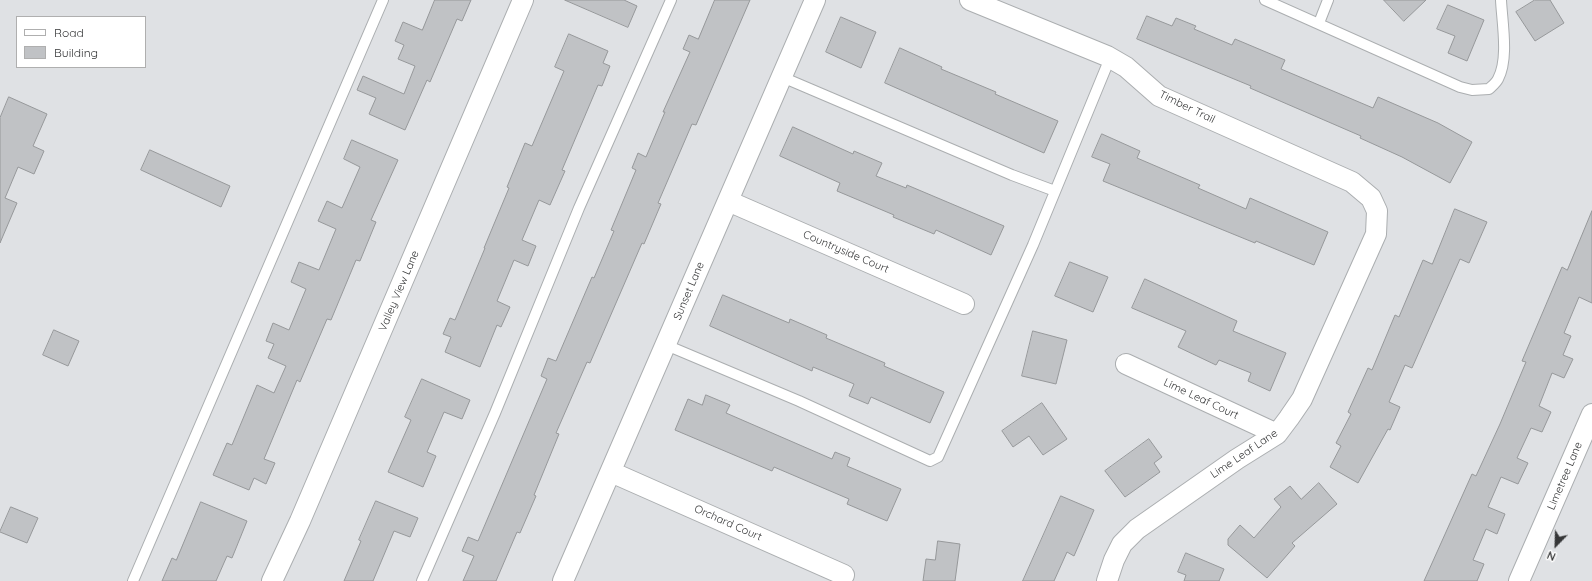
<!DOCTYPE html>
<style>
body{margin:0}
#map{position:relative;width:1592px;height:581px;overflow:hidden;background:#dfe1e4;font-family:Quicksand,sans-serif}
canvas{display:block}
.legend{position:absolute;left:16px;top:16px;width:130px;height:52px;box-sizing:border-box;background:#fff;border:1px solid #afafaf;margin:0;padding:5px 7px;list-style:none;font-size:12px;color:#363738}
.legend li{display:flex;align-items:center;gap:8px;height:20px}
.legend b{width:20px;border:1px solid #afafaf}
.north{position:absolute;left:1536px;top:525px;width:40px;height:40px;-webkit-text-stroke:3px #fff;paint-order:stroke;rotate:203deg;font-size:11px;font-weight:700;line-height:16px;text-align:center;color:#363738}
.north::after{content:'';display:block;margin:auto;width:14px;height:18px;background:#363738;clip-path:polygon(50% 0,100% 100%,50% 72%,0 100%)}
</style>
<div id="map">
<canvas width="1592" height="581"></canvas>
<ul class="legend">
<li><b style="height:5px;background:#fff"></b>Road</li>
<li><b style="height:11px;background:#c0c2c5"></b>Building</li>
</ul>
<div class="north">N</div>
</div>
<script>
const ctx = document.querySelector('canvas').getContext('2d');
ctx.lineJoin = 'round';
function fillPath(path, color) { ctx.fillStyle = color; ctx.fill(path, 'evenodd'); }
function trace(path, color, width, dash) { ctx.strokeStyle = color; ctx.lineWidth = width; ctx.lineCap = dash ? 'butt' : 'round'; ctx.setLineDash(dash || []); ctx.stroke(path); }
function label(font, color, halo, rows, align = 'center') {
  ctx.font = font + ' Quicksand,sans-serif'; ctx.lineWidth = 4; ctx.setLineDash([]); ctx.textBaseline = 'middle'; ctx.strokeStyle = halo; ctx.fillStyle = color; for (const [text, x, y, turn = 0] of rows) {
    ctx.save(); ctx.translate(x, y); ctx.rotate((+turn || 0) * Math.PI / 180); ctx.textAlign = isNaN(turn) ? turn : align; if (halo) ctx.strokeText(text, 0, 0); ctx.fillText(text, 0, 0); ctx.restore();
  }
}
const building = new Path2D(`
 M435,0h36l-9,21 -5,-2 -27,63 -3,-2 -22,50 -36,-16 7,-16 -19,-8 6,-14 41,18 11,-28 -17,-7 6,-14 -9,-4 8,-19 19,8z
 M565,0h59l13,6 -9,21z
 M715,0h35l-54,125 -4,-1 -34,79 3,1 -17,40 -2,-1 -52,120 -3,-1 -31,71 3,1 -25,61 2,1 -16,37 -3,-1 -21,49h-33l11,-25 -12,-5 6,-14 10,4 69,-162 -6,-3 7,-18 8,3 36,-84 2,1 20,-47 -3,-1 25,-60 -4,-2 6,-15 8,4 19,-45h-2l27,-60 -7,-3 6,-14 9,4z
 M1384,0h42l-22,21z
 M1535,0h15l14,23 -29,18 -19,-29z
 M1448,5l36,15 -17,41 -19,-8 7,-17 -18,-7z
 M1147,16l25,10 4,-8 20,8 -2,3 38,16 3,-6 50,21 -4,9 92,39 5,-11 60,26 34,19 -22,41 -48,-26 -42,-19 1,-2 -111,-48 1,-2 -114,-47z
 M841,17l35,15 -15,36 -35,-16z
 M569,34l39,17 -5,12 7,3 -8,20 -4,-1 -36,85 3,1 -15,34 -11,-5 -17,40 14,6 -8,20 -14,-6 -17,41 13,6 -9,20 -4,-2 -17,42 -35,-15 6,-15 -8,-3 7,-16 5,2 30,-72h-1l25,-60 -2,-1 18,-44 7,3 32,-75 -9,-4z
 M900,48l42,19 -1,2 55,23 -1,2 63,27 -14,32 -159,-70z
 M9,97l38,17 -14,32 11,5 -10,23 -16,-7 -13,31 12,5 -17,40v-125z
 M793,127l60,27 1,-3 28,12 -6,13 30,12 1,-3 97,41 -13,29 -55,-25 -2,4 -41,-17 1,-2 -57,-24 3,-8 -60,-27z
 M1102,134l38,17 -3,7 63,27 -2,3 48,21 4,-11 78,34 -14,33 -58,-24 -1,2 -152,-62 7,-17 -18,-7z
 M352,140l46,20 -27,60 5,2 -16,39 -4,-1 -25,60 -4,-1 -27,63 -3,-2 -33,79 11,4 -9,21 -12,-6 -5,12 -36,-15 14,-32 5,2 25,-60 17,8 12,-27 -18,-8 6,-14 -8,-3 7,-18 16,7 17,-41 -15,-7 8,-20 20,8 17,-41 -18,-8 9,-20 15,7 18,-41 -16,-8z
 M150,150l80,36 -9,21 -80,-37z
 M1455,209l32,13 -18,41 -9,-4 -48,109 -7,-3 -16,37 11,5 -10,23 -2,-1 -30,54 -28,-16 11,-21 -5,-3 15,-29 -3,-2 20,-44 4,2 23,-55 4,2 24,-57 9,4z
 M1592,211v92l-13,-6 -15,36 7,3 -8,19 10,4 -9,19 -12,-5 -13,33 12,6 -9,20 -11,-4 -14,30 11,5 -10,21 -17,-7 -13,30 17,7 -8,20 -11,-5 -13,31 11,4 -7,17h-53l48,-107 4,2 24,-52 26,-62 -4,-1 40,-94 5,3z
 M1070,262l38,15 -15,35 -38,-16z
 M1145,279l92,42 -4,10 53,22 -16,38 -22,-10 3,-8 -32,-13 -3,5 -38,-18 8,-16 -54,-23z
 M723,295l66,28 1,-4 37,16 -1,3 59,25 -1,3 60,26 -14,31 -59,-26 -3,7 -19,-8 5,-12 -41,-17 -1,4 -102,-45z
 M54,330l25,11 -11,25 -25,-11z
 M1033,331l34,9 -11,44 -34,-8z
 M422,379l48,21 -8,19 -18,-7 -17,40 9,4 -13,31 -35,-15 23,-52 -6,-3z
 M706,395l24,10 -4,8 106,46 3,-7 15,6 -3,8 54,23 -14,32 -40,-17 2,-5 -75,-32 -2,4 -97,-41 13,-31 14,6z
 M1042,403l25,36 -24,16 -14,-19 -16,11 -11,-16z
 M1149,439l13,18 -8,6 6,9 -35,25 -20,-26z
 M1319,483l18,21 -45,39 3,3 -28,32 -39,-33v-6l12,-14 14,13 27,-31 -7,-8 16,-13 11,13z
 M1061,496l33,14 -20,46 -7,-4 -13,29h-31z
 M376,501l42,17 -8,19 -16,-6 -21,50h-29l17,-40 -2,-1z
 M201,502l46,19 -15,37 -5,-2 -11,25h-54l10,-23 4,2z
 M11,507l27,11 -11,25 -27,-11z
 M938,541l22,3 -5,37h-32l3,-22 9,1z
 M1186,553l38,16 -5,12h-35l2,-6 -8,-3z`);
const service = new Path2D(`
 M1265,0l195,87 12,3 17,-1c3,-3 7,-6 9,-10 11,-20 4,-57 3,-79
 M1319,23l9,-23
 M782,77l230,98 43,16
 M666,345l133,56 131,60 8,-4 95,-212 77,-187
 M133,581l250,-581
 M422,581l73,-168 84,-205 92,-208`);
const minor = new Path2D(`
 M970,0l137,56 19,11 33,29 193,86 19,16 6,13 -1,23 -74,165 -13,19 -12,16 -40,25 -100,70 -15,15 -8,16 -7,21
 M728,201l236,103
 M1126,364l151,70
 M611,472l233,103
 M272,581l28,-60 223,-521
 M563,581l252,-581
 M1519,581l73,-167`);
const streetNames = [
 ["Timber Trail",1187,107,26],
 ["Countryside Court",846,252,23],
 ["Valley View Lane",399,291,-67],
 ["Sunset Lane",689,291,-67],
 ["Lime Leaf Court",1201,399,25],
 ["Lime Leaf Lane",1244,454,-34],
 ["Limetree Lane",1565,476,-67],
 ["Orchard Court",728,523,24]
];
fillPath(building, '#c0c2c5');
trace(building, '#96989a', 1);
trace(service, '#abaeb0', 12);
trace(minor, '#abaeb0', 22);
trace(service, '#fff', 10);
trace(minor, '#fff', 20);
label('11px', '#363738', '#fff', streetNames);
</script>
